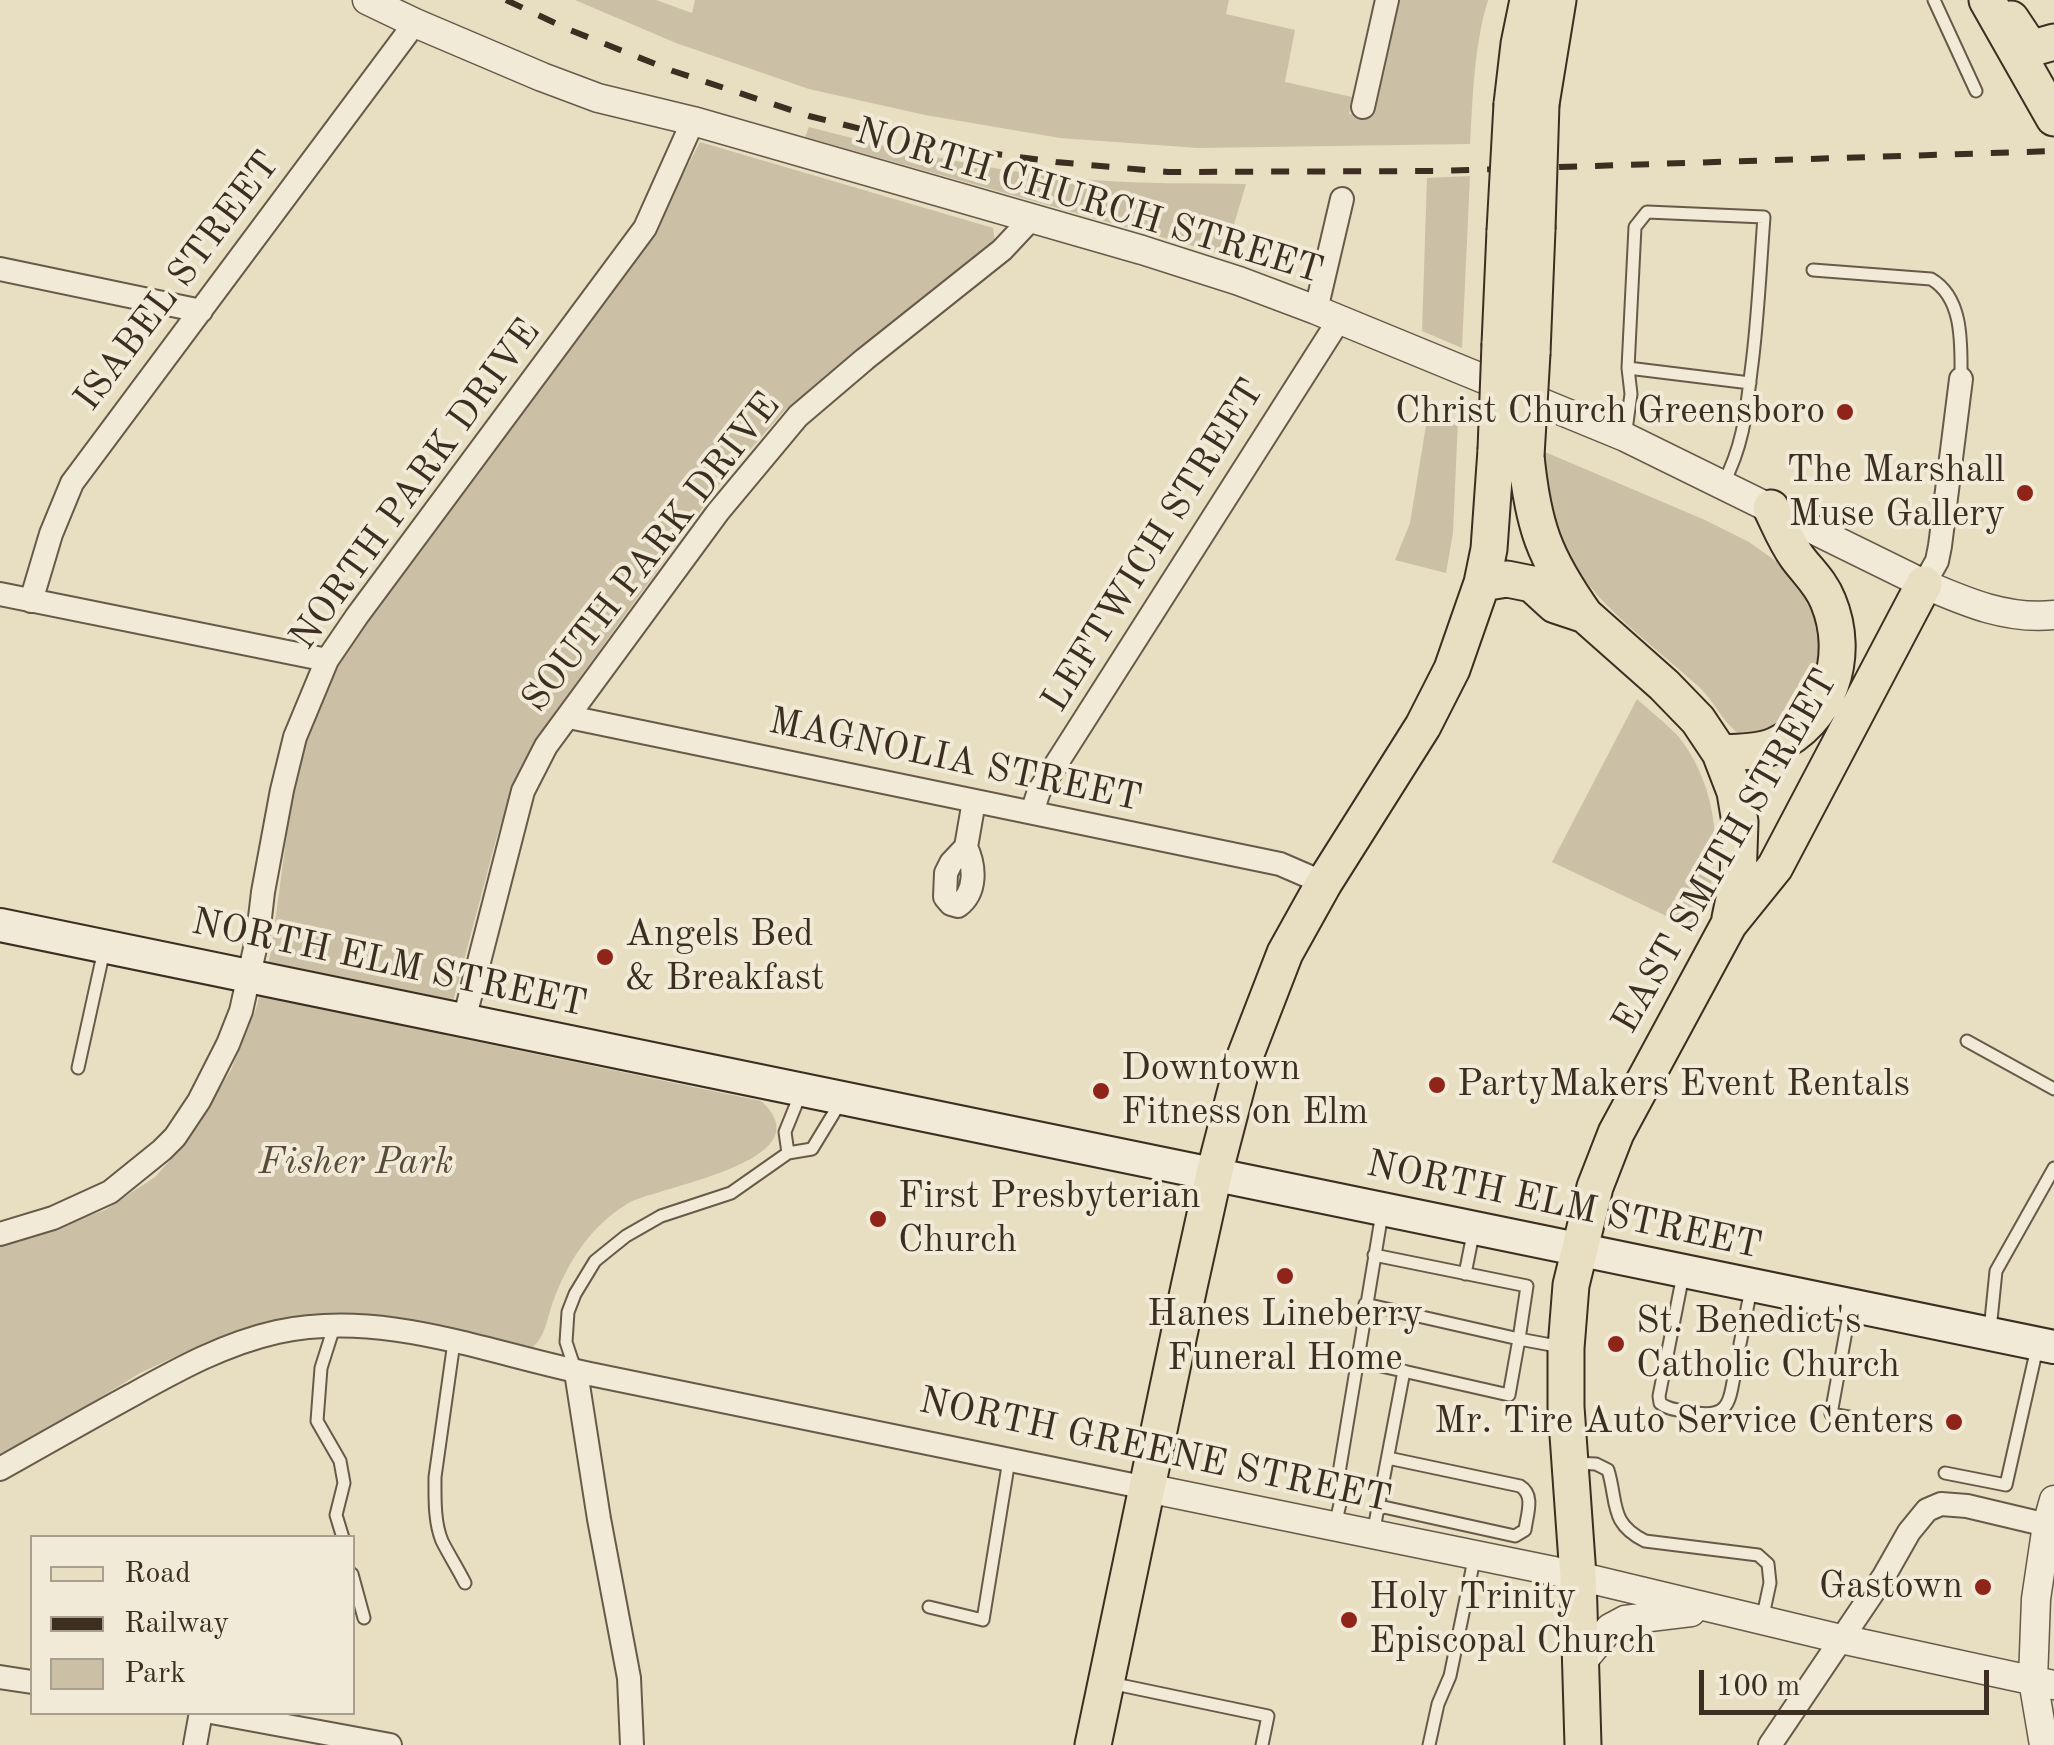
<!DOCTYPE html>
<style>
body{margin:0}
#map{position:relative;width:2054px;height:1745px;overflow:hidden;background:#e8dec2;font-family:"Old Standard TT",serif}
canvas{display:block}
.legend{position:absolute;left:30px;top:1535px;width:325px;height:180px;box-sizing:border-box;background:#f0ead7;border:2px solid #a89f8e;margin:0;padding:12px 18px;list-style:none;font-size:30px;color:#3c2e20}
.legend li{display:flex;align-items:center;gap:20px;height:50px}
.legend b{width:50px;border:2px solid #a89f8e}
.scale{position:absolute;left:1699px;top:1670px;width:290px;height:45px;box-sizing:border-box;border:5px solid #3c2e20;border-top:0;padding-left:12px;font-size:30px;line-height:35px;white-space:nowrap;color:#3c2e20;-webkit-text-stroke:8px #f0ead7;paint-order:stroke}
</style>
<div id="map">
<canvas width="2054" height="1745"></canvas>
<ul class="legend">
<li><b style="height:12px;background:#e8dec2"></b>Road</li>
<li><b style="height:12px;background:#3c2e20"></b>Railway</li>
<li><b style="height:28px;background:#cbc0a6"></b>Park</li>
</ul>
<div class="scale">100 m</div>
</div>
<script>
const ctx = document.querySelector('canvas').getContext('2d');
ctx.lineJoin = 'round';
function fillPath(path, color) { ctx.fillStyle = color; ctx.fill(path, 'evenodd'); }
function trace(path, color, width, dash) { ctx.strokeStyle = color; ctx.lineWidth = width; ctx.lineCap = dash ? 'butt' : 'round'; ctx.setLineDash(dash || []); ctx.stroke(path); }
function label(font, color, halo, rows, align = 'center') {
  ctx.font = font + ' "Old Standard TT",serif'; ctx.lineWidth = 8; ctx.setLineDash([]); ctx.textBaseline = 'middle'; ctx.strokeStyle = halo; ctx.fillStyle = color; for (const [text, x, y, turn = 0] of rows) {
    ctx.save(); ctx.translate(x, y); ctx.rotate((+turn || 0) * Math.PI / 180); ctx.textAlign = isNaN(turn) ? turn : align; if (halo) ctx.strokeText(text, 0, 0); ctx.fillText(text, 0, 0); ctx.restore();
  }
}
const green = new Path2D(`
 M575,0h81l36,13 3,-13h534l-3,14 69,16 -10,52 67,15 -3,17 26,-3 24,-111h89c-14,46 -15,96 -18,144l-272,4 -138,-10 -135,-23 -116,-26 -133,-46z
 M809,127c93,24 188,46 284,53 51,4 102,3 153,4l-21,71 -420,-118z
 M700,142l293,86 2,13 -6,8 -204,161 -66,75 -177,245 -29,58 -16,48 -53,199 317,66c68,61 -107,86 -134,103 -36,22 -58,56 -73,95 -7,17 -7,35 -21,48l-128,-28 -67,-3 -55,5 -76,21 -67,31 -140,86v-214l14,-3 91,-32 50,-33 28,-31 48,-76 25,-61 15,-57 21,-156 14,-59 22,-56 27,-44 255,-344 54,-82z
 M1470,176l-8,172 -40,-17 5,-153z
 M1429,407l29,13 -5,113 -7,40 -51,-13 15,-37z
 M1545,452l160,68 44,22 38,27 27,36 9,35 -2,29 -10,25 -34,36 -35,6c-19,-12 -28,-36 -45,-51 -61,-55 -141,-106 -151,-195 -1,-13 -1,-26 -1,-38z
 M1637,699c13,12 29,24 41,37 34,41 46,107 31,157 -3,12 -9,25 -13,37l-144,-68z`);
const service = new Path2D(`
 M1934,0l42,91
 M1813,270l118,9c33,19 30,66 30,100
 M1628,368l122,15
 M1625,437l6,-43 -3,-26 7,-141 12,-15 117,5c-4,52 -6,104 -13,155 -5,42 -8,74 -28,112
 M1967,1041l87,48
 M78,1068l26,-118
 M788,1153l-3,-21 17,-42
 M1374,1255l153,31 -8,53 43,8
 M1465,1274l9,-45
 M1683,1275l-24,121 1,7c8,7 19,7 30,9 42,8 39,-12 46,-46
 M1850,1309l-19,105 63,11
 M334,1327l-13,41 -4,53 23,40 4,22 -8,32 7,23
 M1990,1330l6,-59 58,-103
 M454,1342l-19,135c0,20 -1,45 7,64 7,14 16,28 23,42
 M1740,1344l11,-55
 M1359,1361l150,34 10,-56 -154,-35
 M576,1372l-10,-30 2,-30 7,-18 20,-33 31,-25 35,-20 70,-23 57,-40 24,-4 28,-46
 M1574,1463l22,1 12,6c10,33 1,53 37,71l113,14 10,9 2,19 -8,37
 M1945,1473l61,12 31,-137
 M1379,1506l136,30 10,-6c2,-16 10,-35 -5,-44l-132,-28
 M1335,1525l5,-21 -3,-19 45,-272
 M1373,1534l31,-163
 M352,1574l12,44
 M929,1607l54,13 26,-160
 M1110,1683l158,33 -6,29
 M1429,1745l9,-41 12,-28 25,-121`);
const minor = new Path2D(`
 M1363,107l24,-107
 M0,269l201,42
 M1316,310l26,-111
 M1924,584l13,-23 3,-15 21,-167
 M0,594l327,66
 M31,601l20,-67 21,-51 343,-460
 M569,717l711,147 44,19
 M1032,812l7,-21 300,-471
 M966,847c9,19 11,45 -8,59l-7,-2 -6,-7 1,-24 5,-10 15,-16 8,-46
 M464,1020l59,-229 23,-45 172,-234 80,-96 67,-57 137,-109 30,-32
 M0,1234l53,-16 57,-26 52,-42 13,-13 24,-36 29,-57 13,-33 17,-76 5,-43 19,-102 13,-53 32,-77 30,-44 288,-388 48,-107
 M576,1372l23,147 30,159 3,67
 M0,1469c44,-25 88,-50 132,-74 47,-26 92,-51 145,-63 107,-23 210,21 313,42 185,38 371,76 557,114
 M0,1677l32,5
 M211,1712l179,33
 M195,1745l6,-33
 M1770,1745l114,-169 25,-44 18,-22 14,-6 26,2 80,19`);
const tertiary = new Path2D(`
 M367,0l48,23 127,54 56,21 95,23 449,129 97,31 77,29 309,127 299,147c42,18 83,36 130,31
 M1147,1488l431,88 263,63 213,46
 M1581,1663l29,-35 15,-8 66,-8
 M2044,1745l-11,-65 3,-81 11,-74 7,-25`);
const secondary = new Path2D(`
 M0,925l2054,422`);
const primary = new Path2D(`
 M1987,0l67,118
 M2011,19l18,27 4,2 21,-6
 M1512,104l7,-60 9,-44
 M1541,104l17,-104
 M1500,344l5,-113
 M1532,353l5,-124
 M1526,456c7,70 18,101 59,159
 M1482,583l25,-4 25,5 23,21 30,10 79,70 34,35 22,33 15,39 5,30 -2,58 -8,38
 M1720,753c17,-1 37,0 54,-7 56,-25 77,-90 54,-145 -7,-18 -20,-29 -31,-44 -11,-15 -18,-33 -26,-49
 M1093,1745l96,-458 25,-113 30,-115 41,-106 39,-70 99,-157 29,-57 30,-86 7,-34 7,-99
 M1583,1745l-5,-169 -12,-169v-59l5,-63 24,-98 21,-54 113,-209 46,-57 149,-283`);
const rail = new Path2D(`
 M506,0l64,30 103,41 136,45 113,28 134,18 112,10 269,-1 617,-20`);
const primaryBridge = new Path2D(`
 M1537,229l4,-125
 M1505,231l7,-127
 M1496,450l4,-106
 M1526,456l6,-103`);
const markers = [
 [1845,412,10,"#8f2418"],
 [2025,493,10,"#8f2418"],
 [605,957,10,"#8f2418"],
 [1437,1085,10,"#8f2418"],
 [1101,1091,10,"#8f2418"],
 [878,1219,10,"#8f2418"],
 [1285,1276,10,"#8f2418"],
 [1616,1344,10,"#8f2418"],
 [1954,1422,10,"#8f2418"],
 [1983,1587,10,"#8f2418"],
 [1349,1620,10,"#8f2418"]
];
const streetNames = [
 ["NORTH CHURCH STREET",1089,202,17],
 ["ISABEL STREET",178,282,-53],
 ["NORTH PARK DRIVE",416,485,-54],
 ["LEFTWICH STREET",1154,546,-58],
 ["SOUTH PARK DRIVE",652,553,-52],
 ["MAGNOLIA STREET",955,761,12],
 ["EAST SMITH STREET",1726,852,-60],
 ["NORTH ELM STREET",389,964,12],
 ["NORTH ELM STREET",1564,1206,12],
 ["NORTH GREENE STREET",1155,1451,12]
];
const poiNames = [
 ["Christ Church Greensboro",1825,412,"right"],
 ["The Marshall",2005,471,"right"],
 ["Muse Gallery",2005,515,"right"],
 ["Angels Bed",625,935],
 ["& Breakfast",625,979],
 ["Downtown",1121,1069],
 ["Fitness on Elm",1121,1113],
 ["PartyMakers Event Rentals",1457,1085],
 ["First Presbyterian",898,1197],
 ["Church",898,1241],
 ["Hanes Lineberry",1285,1315,"center"],
 ["Funeral Home",1285,1359,"center"],
 ["St. Benedict's",1636,1322],
 ["Catholic Church",1636,1366],
 ["Mr. Tire Auto Service Centers",1934,1422,"right"],
 ["Gastown",1963,1587,"right"],
 ["Holy Trinity",1369,1598],
 ["Episcopal Church",1369,1642]
];
const parkNames = [
 ["Fisher Park",356,1163]
];
fillPath(green, '#cbc0a6');
trace(service, '#675a48', 15);
trace(minor, '#675a48', 26);
trace(tertiary, '#675a48', 31);
trace(secondary, '#3c2e20', 36);
trace(primary, '#3c2e20', 39);
trace(service, '#f0ead7', 11);
trace(minor, '#f0ead7', 22);
trace(tertiary, '#f0ead7', 28);
trace(secondary, '#f0ead7', 32);
trace(primary, '#e8dec2', 35);
trace(rail, '#3c2e20', 6, [18, 18]);
trace(primaryBridge, '#3c2e20', 39, []);
trace(primaryBridge, '#e8dec2', 35);
for (const [x, y, r, color] of markers) { const dot = new Path2D(); dot.arc(x, y, r, 0, 2 * Math.PI); ctx.fillStyle = color; ctx.fill(dot); trace(dot, '#f0ead7', 4); }
label('38px', '#3c2e20', '#f0ead7', streetNames);
label('38px', '#3c2e20', '#f0ead7', poiNames, 'left');
label('italic 38px', '#594b3b', '#f0ead7', parkNames);
</script>
